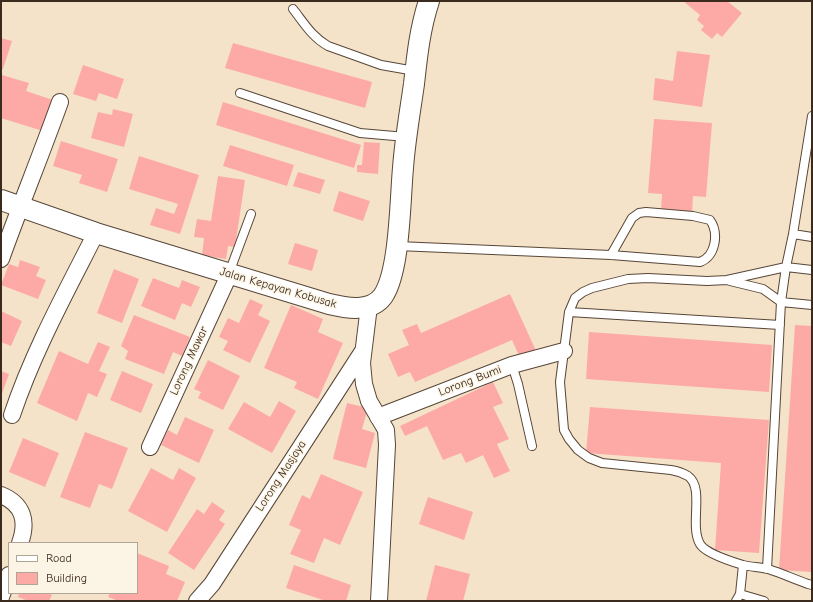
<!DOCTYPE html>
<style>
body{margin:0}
#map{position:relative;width:813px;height:602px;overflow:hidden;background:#f4e3c8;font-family:"Comic Neue",sans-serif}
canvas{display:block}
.frame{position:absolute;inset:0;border:2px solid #3b2a1e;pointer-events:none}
.legend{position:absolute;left:8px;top:542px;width:130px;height:52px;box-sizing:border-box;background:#fcf5e5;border:1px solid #afa495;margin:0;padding:5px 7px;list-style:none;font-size:12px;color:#3b2a1e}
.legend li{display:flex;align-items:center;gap:8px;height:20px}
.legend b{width:20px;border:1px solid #afa495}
</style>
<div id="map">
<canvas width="813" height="602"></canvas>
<div class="frame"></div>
<ul class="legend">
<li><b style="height:5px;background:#fff"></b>Road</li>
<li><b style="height:11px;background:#fdaaa6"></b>Building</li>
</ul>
</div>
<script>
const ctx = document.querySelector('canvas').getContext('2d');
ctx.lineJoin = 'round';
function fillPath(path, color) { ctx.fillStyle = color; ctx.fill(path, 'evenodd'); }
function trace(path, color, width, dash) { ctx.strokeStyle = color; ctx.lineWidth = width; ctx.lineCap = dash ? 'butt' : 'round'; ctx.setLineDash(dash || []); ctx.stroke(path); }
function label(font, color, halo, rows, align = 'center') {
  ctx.font = font + ' "Comic Neue",sans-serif'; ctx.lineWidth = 3; ctx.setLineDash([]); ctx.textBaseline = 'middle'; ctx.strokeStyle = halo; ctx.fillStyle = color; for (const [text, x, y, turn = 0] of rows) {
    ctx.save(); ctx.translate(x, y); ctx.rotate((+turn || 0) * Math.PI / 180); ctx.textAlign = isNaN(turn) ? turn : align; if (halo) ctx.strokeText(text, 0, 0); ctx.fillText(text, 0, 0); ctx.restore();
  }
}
const building = new Path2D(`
 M683,1h44l15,12 -20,24 -5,-4 -5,6 -11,-9 3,-4 -7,-6 3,-5z
 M1,38l11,3 -9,28h-2z
 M233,43l139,39 -7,26 -140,-40z
 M677,51l33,4 -8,52 -49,-7 2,-22 18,3z
 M83,65l41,14 -7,20 -18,-6 -3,8 -23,-7z
 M2,75l27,8 -3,8 27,9 -10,31 -42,-13v-39z
 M223,102l138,43 -7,23 -138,-43z
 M113,109l20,5 -9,33 -33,-9 7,-26 14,3z
 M654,119l58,4 -6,74 -13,-1 -1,17 -31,-2 1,-17 -14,-1z
 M61,141l57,18 -11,33 -28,-9 3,-8 -29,-9z
 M364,142l16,1 -2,31 -21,-2v-7h5z
 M230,145l64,20 -7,21 -64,-20z
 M139,156l60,19 -19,59 -30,-9 6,-17 18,6 4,-10 -49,-15z
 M298,172l27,8 -5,14 -27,-8z
 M218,176l27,4 -10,67 -7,-1 -2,13 -24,-4 2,-17 -10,-1 3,-18 14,2z
 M339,191l31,10 -7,20 -30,-10z
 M295,243l23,7 -6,21 -24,-7z
 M20,260l20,7 -4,9 10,4 -8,19 -37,-14 8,-21 9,3z
 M114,269l25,10 -17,44 -25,-10z
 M153,278l26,10 3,-8 18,7 -9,20 -9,-4 -7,17 -34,-14z
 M510,294l27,59 -16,7 -9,-20 -97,42 -5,-10 -12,5 -10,-23 21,-9 -7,-15 15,-6 4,9z
 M250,299l13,6 -5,10 12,6 -20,42 -27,-13 5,-9 -9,-4 9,-19 11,5z
 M291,305l32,14 -5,13 25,11 -25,56 -24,-11 3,-6 -33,-14z
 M1,311l21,10 -11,25 -10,-4z
 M134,315l56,22 -8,19 -9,-4 -9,22 -39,-15 3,-8 -7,-5z
 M795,325l17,1v246l-33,-2z
 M589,332l183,13 -3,47 -183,-13z
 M98,342l12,5 -11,24 8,3 -10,23 -9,-4 -11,28 -40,-18 22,-52 29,13z
 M208,360l32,16 -17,34 -25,-12 3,-6 -7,-3z
 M1,371l8,3 -8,22z
 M122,371l31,13 -12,29 -31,-13z
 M493,382l10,21 -10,4 16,32 -12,5 13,27 -16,7 -11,-23 -17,8 -5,-10 -18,7 -16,-34 -22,10 -5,-10z
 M279,401l17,10 -24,42 -44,-24 16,-27 26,15z
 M347,403l21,5 -6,21 13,4 -9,35 -33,-9z
 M590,407l179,13 -10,133 -44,-3 6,-87 -135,-10z
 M185,417l29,13 -15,33 -38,-18 7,-15 9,5z
 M85,432l43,16 -16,41 -13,-5 -9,24 -30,-11z
 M23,438l36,15 -14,34 -36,-15z
 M151,468l22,12 6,-12 17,10 -29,54 -39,-21z
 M321,474l42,18 -23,53 -16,-7 -10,25 -24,-9 11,-24 -12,-5 13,-30 8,4z
 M428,497l45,15 -9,28 -45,-16z
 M212,502l13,9 -6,9 6,4 -31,46 -26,-17 29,-44 7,5z
 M137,553l32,13 -3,8 19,8 -8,19h-59l-10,-4 2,-4h27z
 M294,565l57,20 -5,16h-20l-40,-13z
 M435,565l35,9 -7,27h-37z
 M19,593h29l4,2 -3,6 -9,-1 -1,1h-11l-10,-4z`);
const service = new Path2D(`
 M293,9c11,14 19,28 35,37l53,19 34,6
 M240,93l120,40 46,4
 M793,234l19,3
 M397,246l214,9 89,7c16,-6 19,-29 10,-42l-17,-4 -47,-4 -7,1 -7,5 -21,37
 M812,270l-26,-3 -59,13 -20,1 -59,-3 -20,1 -36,9 -9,4 -8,6 -6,14 -9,70 4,48 5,9 9,11 11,8 13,5 69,7c6,1 12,3 17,6 17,12 1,49 12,68 5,9 33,18 43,21 8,2 17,2 25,4 13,4 26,10 40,15l4,1
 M229,273l22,-59
 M730,281l33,8 18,13 31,3
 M569,312l211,13
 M512,365l6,19 14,62
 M767,569l14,-267 5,-35 7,-33 19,-118
 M740,594l24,7
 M736,601l4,-7 3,-29`);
const minor = new Path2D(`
 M1,259c19,-53 40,-104 59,-157
 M369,306l-7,57 2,21 5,17 17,29 1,15 -8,156
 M12,415c21,-63 54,-123 84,-182
 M378,417l134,-52 52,-14
 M150,447l79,-172
 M1,495c22,9 27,26 19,48
 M1,597l8,-22
 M197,601l15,-17 151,-233`);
const tertiary = new Path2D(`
 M1,200l95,33 233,71c17,4 42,9 54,-8 17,-25 17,-96 20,-128 2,-28 7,-56 11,-84 3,-28 6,-56 15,-83`);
const streetNames = [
 ["Jalan Kepayan Kobusak",278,288,16],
 ["Lorong Mawar",189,361,-65],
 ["Lorong Bumi",470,381,-21],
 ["Lorong Masjaya",281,476,-57]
];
fillPath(building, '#fdaaa6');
trace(service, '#574638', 10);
trace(minor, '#574638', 18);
trace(tertiary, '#574638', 22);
trace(service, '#fff', 8);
trace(minor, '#fff', 16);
trace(tertiary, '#fff', 20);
label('12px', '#3b2a1e', '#fcf5e5', streetNames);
</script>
